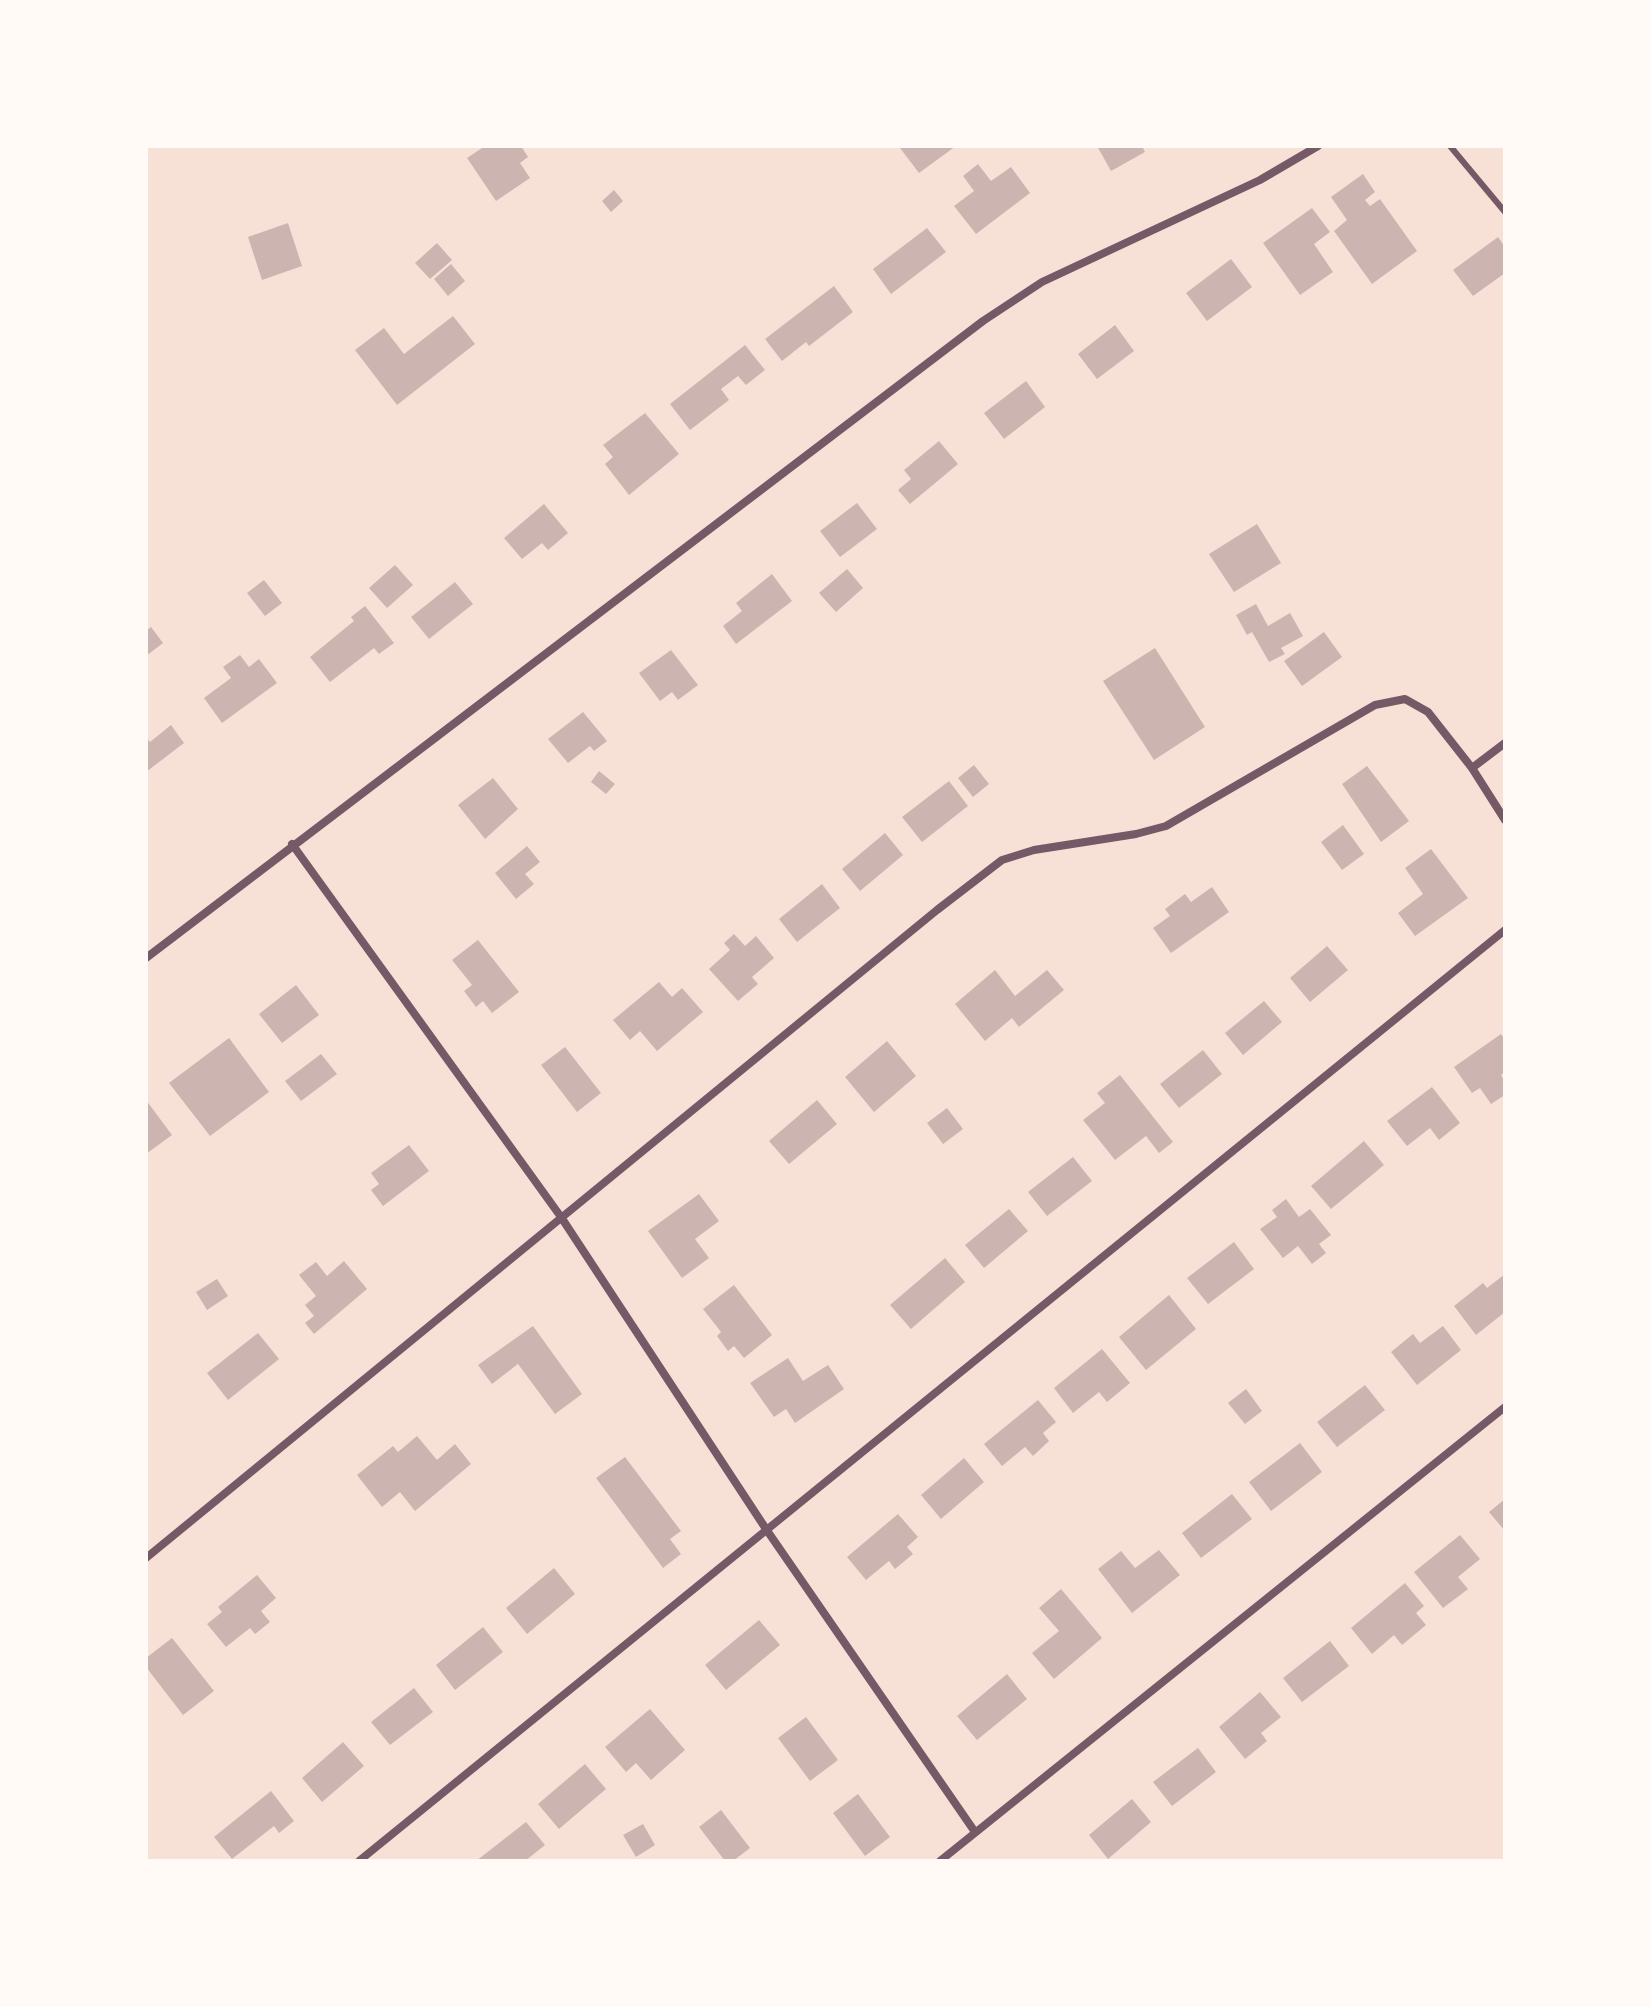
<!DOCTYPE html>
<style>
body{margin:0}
#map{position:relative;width:1651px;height:2007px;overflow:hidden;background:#f7e1d7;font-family:Commissioner,sans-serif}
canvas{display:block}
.frame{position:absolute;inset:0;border:148px solid #fffaf5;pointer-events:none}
</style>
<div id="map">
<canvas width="1651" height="2007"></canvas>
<div class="frame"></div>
</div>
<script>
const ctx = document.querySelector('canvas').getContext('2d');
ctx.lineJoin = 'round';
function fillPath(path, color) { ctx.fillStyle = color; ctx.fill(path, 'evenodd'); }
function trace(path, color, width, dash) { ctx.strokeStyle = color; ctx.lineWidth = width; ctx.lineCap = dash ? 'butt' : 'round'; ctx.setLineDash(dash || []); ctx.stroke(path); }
const building = new Path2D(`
 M485,146h36l7,11 -8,6 10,15 -34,23 -29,-43z
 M902,146h54l-37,27 -19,-25z
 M1097,146h45l3,6 -34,19z
 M978,164l13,17 20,-14 19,26 -54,41 -22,-28 20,-15 -11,-15z
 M1363,174l12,18 -10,8 5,6 10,-7 37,52 -45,33 -38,-53 13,-11 -16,-23z
 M614,190l9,11 -12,11 -9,-11z
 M1312,208l18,24 -16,12 19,28 -33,23 -37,-52z
 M288,223l14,43 -40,14 -14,-43z
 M927,228l19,24 -55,42 -18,-25z
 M1498,237l7,10v26l-32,23 -20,-26z
 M437,243l15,17 -22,19 -15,-16z
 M1231,259l21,28 -45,34 -21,-28z
 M451,264l14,17 -17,15 -14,-17z
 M834,286l19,26 -44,34 -3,-4 -24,19 -17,-22z
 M453,316l22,28 -78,61 -42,-55 29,-22 20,26z
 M1115,325l19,26 -37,28 -19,-25z
 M745,345l20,25 -19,15 -8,-9 -17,13 8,11 -39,30 -20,-26z
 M1026,381l19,26 -41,32 -20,-26z
 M645,413l34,41 -50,41 -24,-31 8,-7 -10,-12z
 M939,441l19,23 -48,40 -12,-14 13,-11 -7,-9z
 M857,503l20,26 -37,28 -20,-26z
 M544,504l24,29 -20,17 -6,-7 -20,16 -18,-21z
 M1257,524l24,39 -47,29 -25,-38z
 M395,565l18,20 -26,23 -18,-20z
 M847,569l16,19 -27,24 -17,-19z
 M772,574l20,27 -56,43 -13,-18 19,-15 -6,-8z
 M264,580l18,23 -17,13 -18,-23z
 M455,582l18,22 -44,35 -18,-22z
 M1256,604l12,22 22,-13 13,23 -22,12 4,6 -16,8 -17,-30 -5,3 -11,-20z
 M365,606l29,37 -15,11 -5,-6 -44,34 -20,-25 44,-36 -3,-4z
 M151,627l12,16 -17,13v-25z
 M1324,632l18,25 -40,29 -18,-25z
 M1155,648l50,79 -51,33 -51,-79z
 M671,650l27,35 -20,15 -6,-8 -12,9 -21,-28z
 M240,655l9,12 10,-8 18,24 -55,40 -18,-25 27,-20 -8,-11z
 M583,712l24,29 -13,10 -4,-5 -22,17 -20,-24z
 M171,725l13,18 -38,29v-35l4,5z
 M974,765l15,19 -16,13 -15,-19z
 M1367,766l42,55 -28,21 -39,-58z
 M599,771l16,13 -9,10 -15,-12z
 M493,778l25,31 -33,30 -27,-34z
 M949,781l19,25 -46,36 -20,-25z
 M1343,825l21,29 -22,16 -21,-28z
 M885,833l18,22 -43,36 -18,-22z
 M527,846l13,16 -15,12 9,10 -18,15 -21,-26z
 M1431,849l37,49 -53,38 -17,-23 25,-19 -18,-26z
 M822,884l18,24 -43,34 -18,-23z
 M1212,887l17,25 -58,41 -18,-25 17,-12 -5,-7 20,-15 6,8z
 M734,934l11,12 11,-10 18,22 -22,19 6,7 -20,17 -29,-32 21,-19 -6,-7z
 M478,940l41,52 -27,21 -9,-12 -7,6 -12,-16 8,-6 -20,-25z
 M1327,946l21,24 -38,32 -20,-24z
 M995,970l20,26 32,-26 17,20 -45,37 -7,-9 -27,23 -30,-37z
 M659,982l13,15 10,-9 21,24 -46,39 -17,-20 -10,9 -17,-20z
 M296,985l23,30 -37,28 -23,-29z
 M1264,1001l18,21 -39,33 -18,-22z
 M1501,1034l4,6v32l-4,3 4,7v13l-14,9 -11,-16 -8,5 -18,-26z
 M229,1038l40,54 -59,44 -41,-53z
 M887,1041l29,35 -42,36 -29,-35z
 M565,1047l36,46 -24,19 -36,-47z
 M1203,1050l19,24 -43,34 -19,-24z
 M321,1054l16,20 -36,27 -16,-20z
 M1120,1075l53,67 -14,11 -13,-17 -31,24 -32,-40 22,-17 -8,-10z
 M1432,1087l28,36 -21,17 -9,-12 -23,18 -20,-25z
 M146,1100l26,35 -26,19z
 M817,1100l20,24 -48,40 -20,-23z
 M947,1108l16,21 -20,15 -16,-21z
 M1364,1141l20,24 -53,44 -20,-23z
 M409,1145l20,26 -46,35 -12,-16 8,-6 -8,-11z
 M1073,1157l19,24 -45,35 -19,-24z
 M699,1194l20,27 -24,18 14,19 -27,20 -34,-47z
 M1286,1199l13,18 11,-8 21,26 -12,9 7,9 -14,11 -14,-18 -15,12 -23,-29 17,-12 -5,-7z
 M1009,1209l19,22 -44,37 -19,-23z
 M1234,1242l20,27 -46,35 -21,-26z
 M945,1258l20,24 -54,47 -21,-24z
 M344,1261l23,28 -53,45 -9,-11 9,-7 -9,-11 11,-9 -17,-21 17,-13 11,14z
 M1505,1274v38l-29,23 -22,-29 29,-23 4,5z
 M217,1279l11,17 -21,14 -11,-18z
 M734,1285l38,50 -28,23 -10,-12 -6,5 -11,-15 4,-4 -18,-23z
 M1169,1295l27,34 -50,41 -27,-33z
 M533,1326l49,68 -27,20 -37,-50 -26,20 -14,-19z
 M1443,1326l18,24 -44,35 -26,-33 22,-18 7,9z
 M258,1333l21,26 -51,41 -21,-27z
 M1102,1349l28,34 -23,19 -8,-10 -26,21 -19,-25z
 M788,1358l15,23 25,-16 16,24 -49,34 -9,-14 -12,8 -24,-34z
 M1365,1385l20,25 -48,37 -20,-25z
 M1246,1389l16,22 -17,13 -17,-21z
 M1038,1400l18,22 -13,11 6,8 -16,15 -8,-9 -23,19 -18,-22z
 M417,1436l20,24 18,-16 16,20 -56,47 -15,-19 -18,15 -25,-32 36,-29 5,6z
 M1300,1443l22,29 -51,39 -22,-29z
 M625,1457l56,74 -11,8 11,15 -18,14 -67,-90z
 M964,1458l20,24 -43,37 -20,-24z
 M1232,1494l20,25 -51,39 -19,-25z
 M1505,1499v32l-16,-19z
 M898,1514l20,23 -11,10 6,7 -18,15 -6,-8 -23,19 -19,-23z
 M1460,1535l20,24 -22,18 10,12 -25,19 -29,-36z
 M1159,1550l21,25 -48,38 -34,-44 23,-18 14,17z
 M554,1568l21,26 -48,40 -21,-26z
 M257,1575l19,23 -15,13 9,11 -15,12 -5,-6 -24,19 -19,-23 15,-12 -4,-5z
 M1405,1583l19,23 -8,7 10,12 -24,20 -8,-10 -22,19 -21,-26z
 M1061,1589l41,49 -48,41 -22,-26 27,-22 -20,-23z
 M759,1620l21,25 -54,45 -21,-25z
 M483,1627l20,25 -48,38 -19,-25z
 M172,1638l42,53 -31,24 -37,-48v-9z
 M1330,1641l19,25 -47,36 -19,-24z
 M1007,1674l20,25 -50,41 -20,-24z
 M414,1688l19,24 -43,33 -19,-23z
 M1260,1692l21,25 -20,16 6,8 -22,18 -26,-32z
 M650,1709l35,41 -34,30 -15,-17 -10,9 -21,-25z
 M806,1717l32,43 -28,21 -32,-43z
 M343,1742l21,24 -42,36 -20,-24z
 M1198,1748l18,24 -44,34 -19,-24z
 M585,1764l21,25 -47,40 -21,-25z
 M271,1791l23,30 -15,12 -5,-7 -42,33 -18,-22z
 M858,1794l32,43 -25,19 -32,-43z
 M1132,1799l19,23 -43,37 -19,-24z
 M721,1810l29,38 -17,13h-8l-26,-34z
 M526,1822l19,23 -20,16h-49z
 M643,1824l12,21 -19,12 -13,-22z`);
const service = new Path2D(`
 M1450,146l55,66`);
const minor = new Path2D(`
 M1472,768l33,-25
 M292,844l269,373 205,312 209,303
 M146,958l837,-637 59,-39 218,-102 58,-34
 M146,1558l791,-648 65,-50 32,-10 102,-16 30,-8 209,-121 30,-6 23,13 44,56 33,52
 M359,1861l1146,-931
 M940,1861l565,-454`);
fillPath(building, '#ccb4b1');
trace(service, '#755966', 6);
trace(minor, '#755966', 8);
</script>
